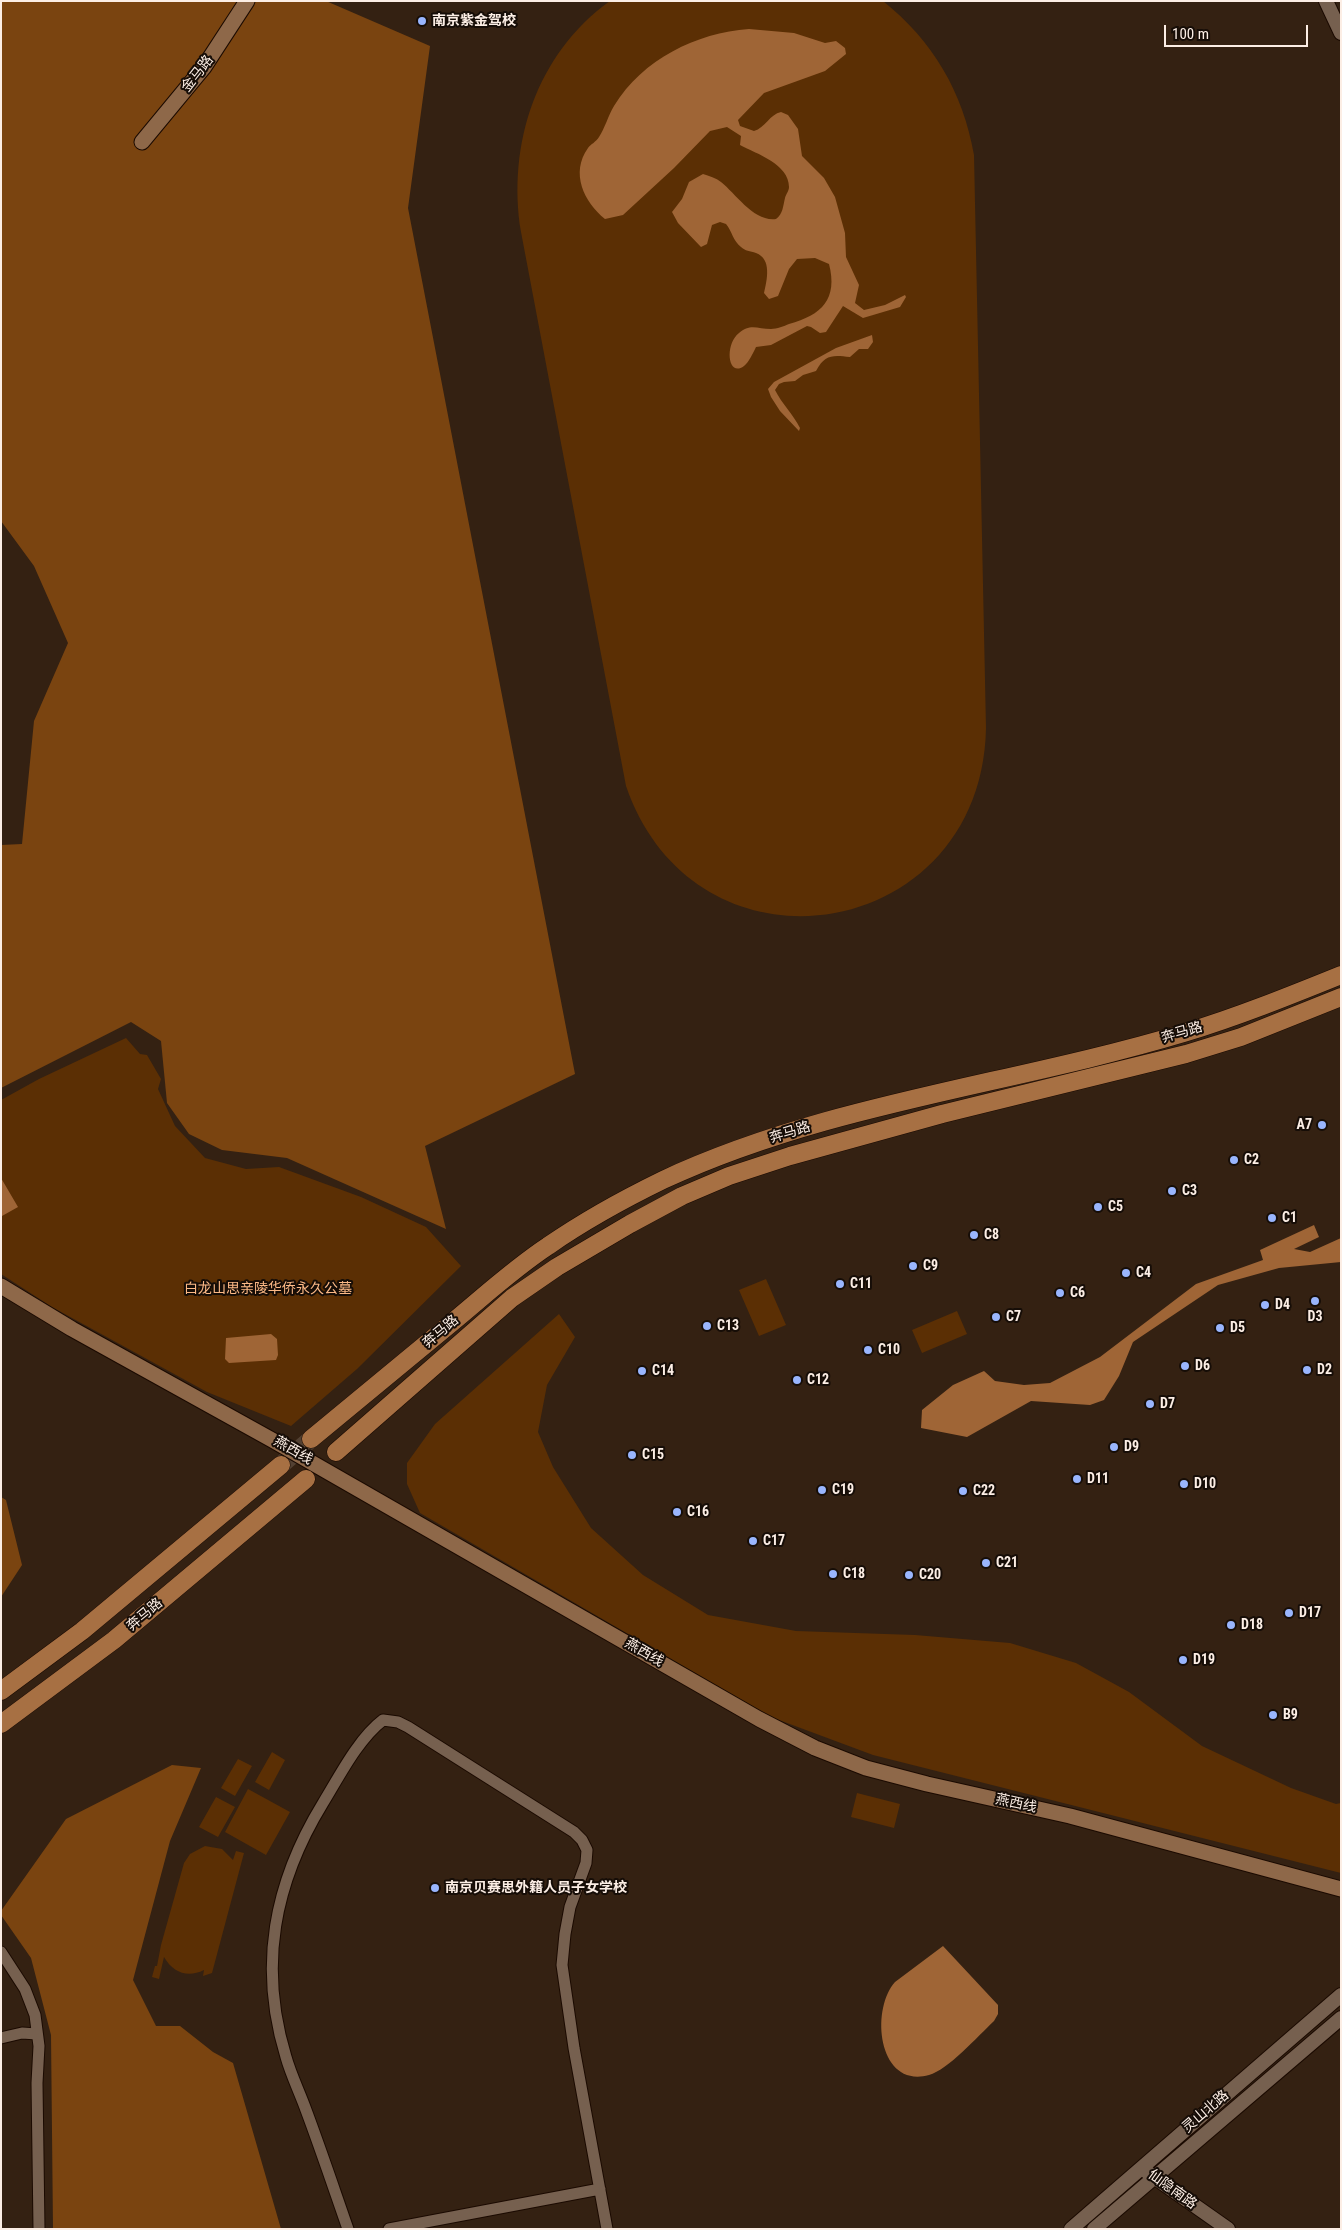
<!DOCTYPE html>
<meta charset="utf-8">
<style>
body{margin:0}
#map{position:relative;width:1342px;height:2230px;overflow:hidden;background:#342112;font-family:"Roboto Condensed",sans-serif}
canvas{display:block}
.frame{position:absolute;inset:0;border:2px solid #fceee5;pointer-events:none}
.scale{position:absolute;left:1164px;top:25px;width:144px;height:22px;box-sizing:border-box;border:2px solid #fceee5;border-top:0;padding-left:6px;font-size:15px;line-height:18px;white-space:nowrap;color:#fceee5;-webkit-text-stroke:4px #160d07;paint-order:stroke}
</style>
<div id="map">
<canvas width="1342" height="2230"></canvas>
<div class="frame"></div>
<div class="scale">100 m</div>
</div>
<script>
const ctx = document.querySelector('canvas').getContext('2d');
ctx.lineJoin = 'round';
function fillPath(path, color) { ctx.fillStyle = color; ctx.fill(path, 'evenodd'); }
function trace(path, color, width, dash) { ctx.strokeStyle = color; ctx.lineWidth = width; ctx.lineCap = dash ? 'butt' : 'round'; ctx.setLineDash(dash || []); ctx.stroke(path); }
function label(font, color, halo, rows, align = 'center') {
  ctx.font = font + ' "Roboto Condensed","Noto Sans SC",sans-serif'; ctx.lineWidth = 4; ctx.setLineDash([]); ctx.textBaseline = 'middle'; ctx.strokeStyle = halo; ctx.fillStyle = color; for (const [text, x, y, turn = 0] of rows) {
    ctx.save(); ctx.translate(x, y); ctx.rotate((+turn || 0) * Math.PI / 180); ctx.textAlign = isNaN(turn) ? turn : align; if (halo) ctx.strokeText(text, 0, 0); ctx.fillText(text, 0, 0); ctx.restore();
  }
}
const green = new Path2D(`
 M610,1h273c50,40 80,91 91,154l12,573c-4,215 -290,261 -360,58l-105,-554c-14,-87 15,-178 89,-231z
 M126,1038l14,16 7,1 14,24 -3,10 17,37 30,32 41,11 33,-2 82,30 65,30 35,39 -104,103 -66,57 -84,-34 -155,-85 -51,-33v-174l38,-21z
 M766,1279l20,46 -27,11 -20,-46z
 M957,1311l10,23 -45,19 -10,-23z
 M559,1314l16,23 -28,48 -9,47 15,35 38,61 52,47 65,40 88,16 119,4 95,8 66,20 53,29 73,54 89,42 45,16 5,-1v70l-468,-118 -102,-38 -351,-204 -13,-29v-21l28,-39z
 M272,1752l13,8 -16,30 -14,-8z
 M238,1759l14,7 -17,30 -14,-8z
 M248,1789l42,23 -24,43 -41,-23z
 M857,1793l43,11 -6,24 -43,-11z
 M216,1797l19,10 -17,30 -19,-10z
 M205,1846l17,3 11,11 3,-9 8,2 -32,120 -9,3 1,-6c-16,8 -31,3 -40,-13l-5,22 -7,-2 3,-11h2l4,-21 23,-82 6,-9z`);
const forest = new Path2D(`
 M1,1h325l104,45 -22,162 167,866 -150,72 21,83 -159,-71 -65,-8 -33,-16 -22,-31 -6,-62 -30,-19 -130,66v-243l21,-1 12,-123 34,-78 -34,-77 -33,-45z
 M1,1497l5,3 16,65 -21,32z
 M172,1765l29,3 -31,73 -37,139 23,46h24l33,26 20,11 48,166h-228l-2,-194 -20,-77 -30,-43v-4l65,-92z`);
const water = new Path2D(`
 M749,29l45,4 31,10 11,-2 9,7 1,6 -21,17 -61,22 -26,27 2,6 14,5c11,-3 16,-17 27,-19l7,3 10,14 4,27 22,22 11,19 10,36 1,24 13,28 -4,18 9,7 21,-5 20,-10 1,2 -6,10 -37,11 -20,-12 -17,26 -6,1 -9,-6 -4,-1 -36,19 -15,2c-3,6 -7,15 -12,19 -16,12 -20,-21 -5,-33 11,-10 19,-4 32,-4 6,0 13,-3 18,-5 33,-9 49,-25 40,-60l-14,-6 -18,1 -8,10 -11,27 -9,3 -5,-6c3,-13 8,-34 -8,-40 -6,-2 -11,-2 -15,-6 -8,-6 -9,-16 -15,-23l-6,-2 -8,3 -5,19 -6,3 -23,-24 -6,-11 10,-13 7,-17 14,-8c6,2 13,4 18,8 15,12 33,40 55,37 7,-5 7,-13 9,-21 1,-4 4,-7 4,-11 0,-23 -32,-33 -49,-42l1,-9 -14,-9 -17,4 -36,37 -51,47 -18,4c-21,-17 -35,-46 -17,-71 3,-4 8,-6 11,-11 6,-9 9,-21 15,-31 29,-47 82,-73 135,-77z
 M872,335l1,7 -5,7h-9l-9,8c-17,-2 -25,-3 -34,14l-13,4 -8,6 -11,1 -5,2 -4,6c7,14 18,24 25,38l-1,3 -19,-20 -9,-14 -3,-8 6,-7 62,-34z
 M1,1178l17,29 -16,9h-1z
 M1314,1225l5,12 -25,12 16,3 31,-14v24l-62,6 -61,17 -85,57 -14,34 -15,24 -14,5 -59,-4 -64,36 -46,-9 1,-18 31,-25 31,-14 11,10 29,4 26,-2 50,-26 96,-73 67,-24 -3,-10z
 M271,1334l6,5 1,16 -2,5 -47,3 -4,-4 1,-21z
 M943,1946l55,59v9l-4,7c-16,15 -46,49 -65,54 -51,14 -59,-65 -34,-93z`);
const primaryTunnel = new Path2D(`
 M281,1465l30,-26`);
const minor = new Path2D(`
 M1,1952l24,37 10,26 4,31 -2,37 2,146
 M1,2038l21,-5 15,1
 M348,2229c-14,-40 -27,-79 -42,-119 -6,-17 -15,-35 -20,-53 -28,-91 -12,-174 37,-254 16,-26 35,-64 60,-83l15,2 10,5 166,105 8,8 5,10 -1,13 -16,44 -5,27 -3,31 12,83 33,181
 M389,2229l211,-40`);
const tertiary = new Path2D(`
 M1326,1l15,32
 M1147,2172l81,57
 M1071,2229l270,-234
 M1094,2229l247,-211`);
const secondary = new Path2D(`
 M142,142l62,-75 43,-66
 M1,1286l71,43 202,112 485,278 56,29 51,20 61,16 143,32 271,73`);
const primary = new Path2D(`
 M311,1439c46,-38 92,-76 138,-114 33,-27 64,-56 99,-79 36,-25 76,-47 115,-66 165,-77 348,-95 521,-147 53,-16 105,-37 157,-58
 M336,1452l176,-154 45,-31 73,-43 52,-28 47,-20 61,-20 152,-42 244,-60 55,-17 100,-40
 M1,1691l81,-60 199,-166
 M1,1724l113,-84 192,-161`);
const markers = [
 [422,21,5,"#99b5fd"],
 [1322,1125,5,"#99b5fd"],
 [1234,1160,5,"#99b5fd"],
 [1172,1191,5,"#99b5fd"],
 [1098,1207,5,"#99b5fd"],
 [1272,1218,5,"#99b5fd"],
 [974,1235,5,"#99b5fd"],
 [913,1266,5,"#99b5fd"],
 [1126,1273,5,"#99b5fd"],
 [840,1284,5,"#99b5fd"],
 [1060,1293,5,"#99b5fd"],
 [1315,1301,5,"#99b5fd"],
 [1265,1305,5,"#99b5fd"],
 [996,1317,5,"#99b5fd"],
 [707,1326,5,"#99b5fd"],
 [1220,1328,5,"#99b5fd"],
 [868,1350,5,"#99b5fd"],
 [1185,1366,5,"#99b5fd"],
 [1307,1370,5,"#99b5fd"],
 [642,1371,5,"#99b5fd"],
 [797,1380,5,"#99b5fd"],
 [1150,1404,5,"#99b5fd"],
 [1114,1447,5,"#99b5fd"],
 [632,1455,5,"#99b5fd"],
 [1077,1479,5,"#99b5fd"],
 [1184,1484,5,"#99b5fd"],
 [822,1490,5,"#99b5fd"],
 [963,1491,5,"#99b5fd"],
 [677,1512,5,"#99b5fd"],
 [753,1541,5,"#99b5fd"],
 [986,1563,5,"#99b5fd"],
 [833,1574,5,"#99b5fd"],
 [909,1575,5,"#99b5fd"],
 [1289,1613,5,"#99b5fd"],
 [1231,1625,5,"#99b5fd"],
 [1183,1660,5,"#99b5fd"],
 [1273,1715,5,"#99b5fd"],
 [435,1888,5,"#99b5fd"]
];
const poiNames = [
 ["南京紫金驾校",432,21],
 ["A7",1312,1125,"right"],
 ["C2",1244,1160],
 ["C3",1182,1191],
 ["C5",1108,1207],
 ["C1",1282,1218],
 ["C8",984,1235],
 ["C9",923,1266],
 ["C4",1136,1273],
 ["C11",850,1284],
 ["C6",1070,1293],
 ["D4",1275,1305],
 ["C7",1006,1317],
 ["D3",1315,1317,"center"],
 ["C13",717,1326],
 ["D5",1230,1328],
 ["C10",878,1350],
 ["D6",1195,1366],
 ["D2",1317,1370],
 ["C14",652,1371],
 ["C12",807,1380],
 ["D7",1160,1404],
 ["D9",1124,1447],
 ["C15",642,1455],
 ["D11",1087,1479],
 ["D10",1194,1484],
 ["C19",832,1490],
 ["C22",973,1491],
 ["C16",687,1512],
 ["C17",763,1541],
 ["C21",996,1563],
 ["C18",843,1574],
 ["C20",919,1575],
 ["D17",1299,1613],
 ["D18",1241,1625],
 ["D19",1193,1660],
 ["B9",1283,1715],
 ["南京贝赛思外籍人员子女学校",445,1888]
];
const streetNames = [
 ["金马路",198,74,-52],
 ["奔马路",1182,1033,-16],
 ["奔马路",790,1133,-17],
 ["奔马路",441,1332,-40],
 ["燕西线",293,1451,30],
 ["奔马路",145,1615,-40],
 ["燕西线",644,1653,30],
 ["燕西线",1016,1804,12],
 ["灵山北路",1206,2112,-41],
 ["仙隐南路",1172,2190,36]
];
const parkNames = [
 ["白龙山思亲陵华侨永久公墓",268,1289]
];
fillPath(green, '#5b2f04');
fillPath(forest, '#7a4410');
fillPath(water, '#9f6536');
trace(primaryTunnel, '#524032', 18, [18, 9]);
trace(minor, '#1b0a00', 13);
trace(tertiary, '#1b0a00', 16);
trace(secondary, '#1b0a00', 17);
trace(primary, '#1b0a00', 19);
trace(minor, '#76604f', 11);
trace(tertiary, '#76604f', 14);
trace(secondary, '#8e6849', 15);
trace(primary, '#a77043', 18);
for (const [x, y, r, color] of markers) { const dot = new Path2D(); dot.arc(x, y, r, 0, 2 * Math.PI); ctx.fillStyle = color; ctx.fill(dot); trace(dot, '#160d07', 2); }
label('bold 14px', '#fceee5', '#160d07', poiNames, 'left');
label('14px', '#fceee5', '#160d07', streetNames);
label('14px', '#fcb986', '#160d07', parkNames);
</script>
